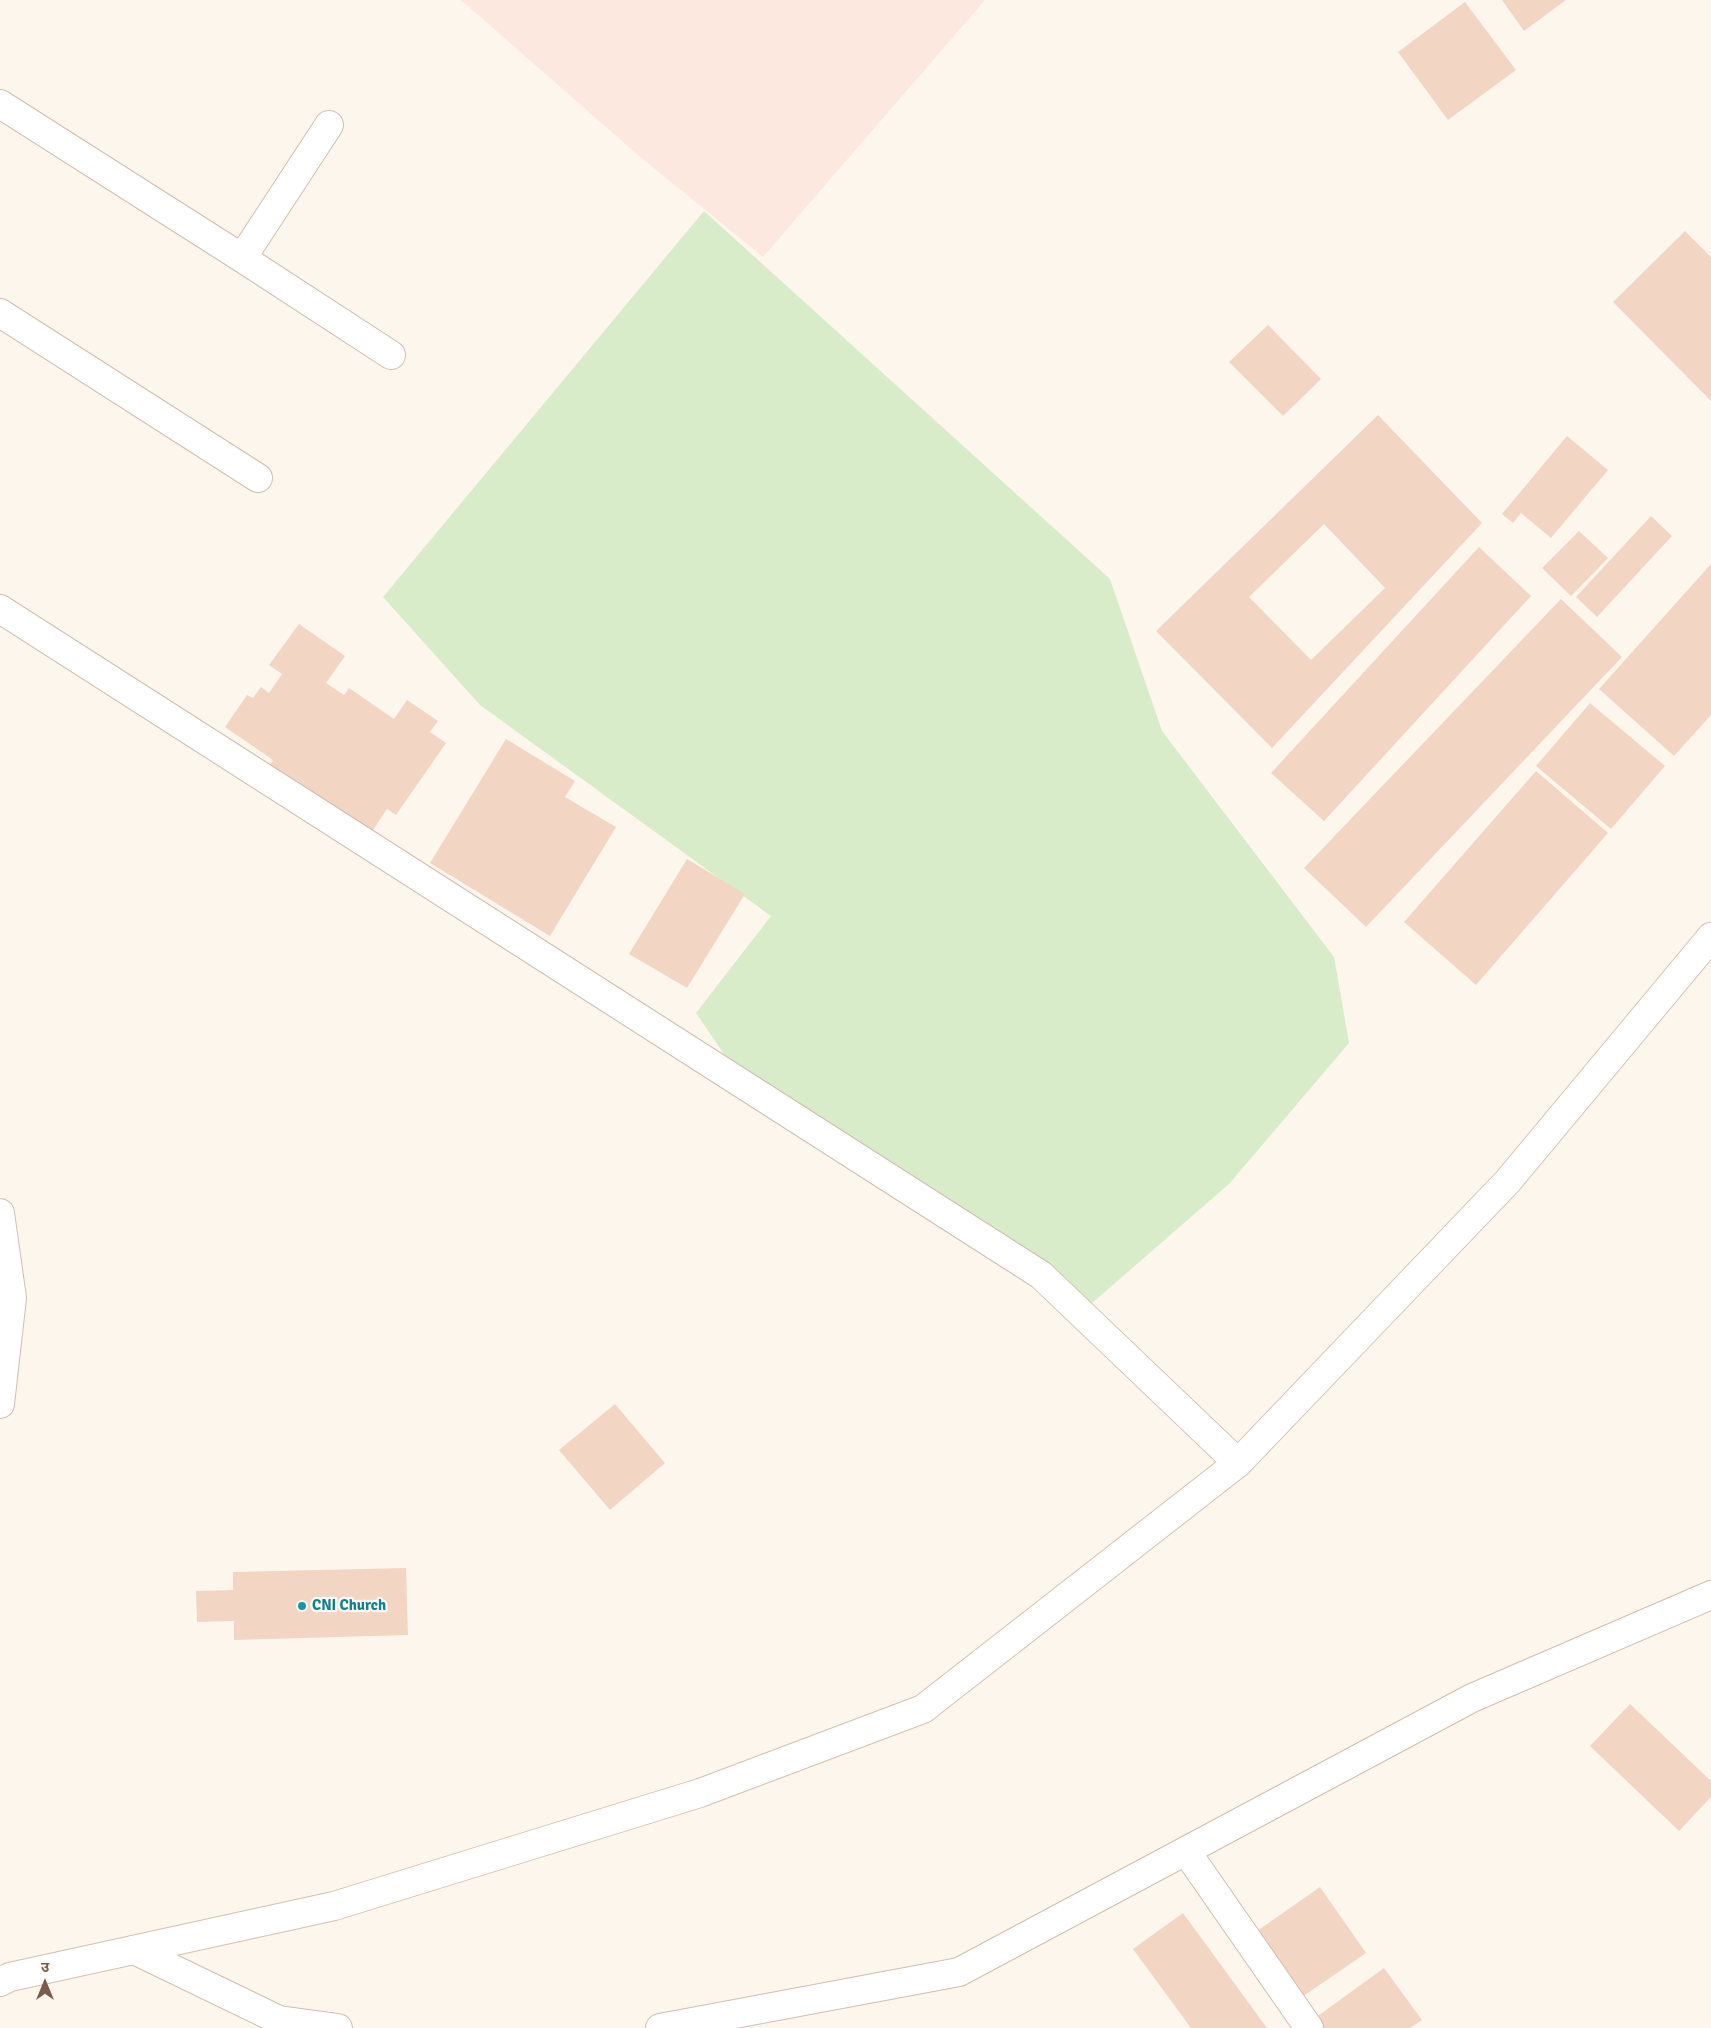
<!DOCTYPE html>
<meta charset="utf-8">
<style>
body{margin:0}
#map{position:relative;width:1711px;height:2028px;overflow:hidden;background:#fdf6ec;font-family:Signika,"Noto Sans Devanagari",sans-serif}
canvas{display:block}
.north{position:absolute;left:20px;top:1958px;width:50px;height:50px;-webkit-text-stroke:4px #fffaf3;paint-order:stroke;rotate:0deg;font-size:14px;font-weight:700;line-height:20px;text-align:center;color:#7a5c4d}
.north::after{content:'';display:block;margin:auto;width:18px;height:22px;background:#7a5c4d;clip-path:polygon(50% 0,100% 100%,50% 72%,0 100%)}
</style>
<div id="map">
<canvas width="1711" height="2028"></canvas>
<div class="north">उ</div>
</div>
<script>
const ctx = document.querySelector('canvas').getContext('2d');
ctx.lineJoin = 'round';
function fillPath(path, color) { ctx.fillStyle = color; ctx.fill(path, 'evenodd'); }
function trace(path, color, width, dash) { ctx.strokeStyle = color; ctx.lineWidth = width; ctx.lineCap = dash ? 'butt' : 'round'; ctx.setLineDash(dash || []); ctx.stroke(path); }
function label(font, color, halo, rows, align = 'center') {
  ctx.font = font + ' Signika,sans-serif'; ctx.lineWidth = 4.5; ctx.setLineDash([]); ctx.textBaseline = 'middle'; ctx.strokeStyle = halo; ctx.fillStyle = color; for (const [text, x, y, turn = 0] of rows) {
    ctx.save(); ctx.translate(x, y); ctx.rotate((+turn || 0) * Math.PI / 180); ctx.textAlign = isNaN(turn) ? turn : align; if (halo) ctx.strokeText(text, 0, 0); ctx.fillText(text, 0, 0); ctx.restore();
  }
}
const commercial = new Path2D(`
 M461,0h524l-222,257 -124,-101z`);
const green = new Path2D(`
 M704,211l406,368 52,152 172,226 15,86 -120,141 -145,126 -317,-193 -71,-104 75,-97 -291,-211 -97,-108z`);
const building = new Path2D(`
 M1502,0h64l-42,31z
 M1465,2l51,68 -68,50 -50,-68z
 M1685,231l26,26v144l-98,-99z
 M1268,325l53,54 -38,37 -54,-54z
 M1378,415l104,108 -210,225 -116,-117zM1324,524l61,64 -74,72 -62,-63z
 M1567,436l41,34 -57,68 -30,-25 -8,10 -11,-9z
 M1651,516l21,20 -75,81 -21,-20z
 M1579,531l29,27 -37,38 -29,-28z
 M1479,547l52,49 -207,225 -53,-48z
 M1711,564v151l-37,41 -75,-67z
 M1561,599l61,58 -256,270 -62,-59z
 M299,624l46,32 -19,27 18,12 5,-7 45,31 13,-19 31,21 -8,11 16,11 -50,72 -9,-6 -18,27 -101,-69 5,-7 -48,-33 22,-32 6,3 8,-11 8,6 13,-19 -13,-9z
 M1590,703l75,63 -54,63 -75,-63z
 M506,739l69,42 -10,16 51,30 -66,109 -120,-73z
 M1536,771l72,62 -132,152 -72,-63z
 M687,859l58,35 -58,94 -58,-34z
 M615,1404l50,59 -55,47 -51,-60z
 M406,1568l2,67 -174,5v-19l-37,1 -1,-31 37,-1v-18z
 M1630,1704l81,77v16l-32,34 -89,-85z
 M1320,1887l46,66 -64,44 -45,-66z
 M1183,1913l84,115h-76l-58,-79z
 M1384,1968l38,52 -12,8h-88l-7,-10z`);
const street = new Path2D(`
 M0,104l242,154 149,97
 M242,258l87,-133
 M0,313l258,165
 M0,609l1041,666 197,188
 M0,1213l12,85 -12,106
 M1186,1851l123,177
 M134,1950l145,70 59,8
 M660,2028l299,-56 513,-274 239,-103`);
const secondary = new Path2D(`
 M0,1982l10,-5 324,-71 366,-113 223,-84 315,-246 270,-282 203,-244`);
const markers = [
 [302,1606,5,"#0f9aa8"]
];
const cultureNames = [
 ["CNI Church",312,1606]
];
fillPath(commercial, '#fde8e0');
fillPath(green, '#d8ecc9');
fillPath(building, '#f3d5c3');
trace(street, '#d1beb0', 30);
trace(secondary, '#d6c0b0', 30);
trace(street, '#fff', 28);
trace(secondary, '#fff', 28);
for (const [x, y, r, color] of markers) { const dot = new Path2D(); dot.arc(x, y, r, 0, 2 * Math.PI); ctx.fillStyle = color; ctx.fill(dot); trace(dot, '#fffaf3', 2); }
label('bold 15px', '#0d838f', '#fffaf3', cultureNames, 'left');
</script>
